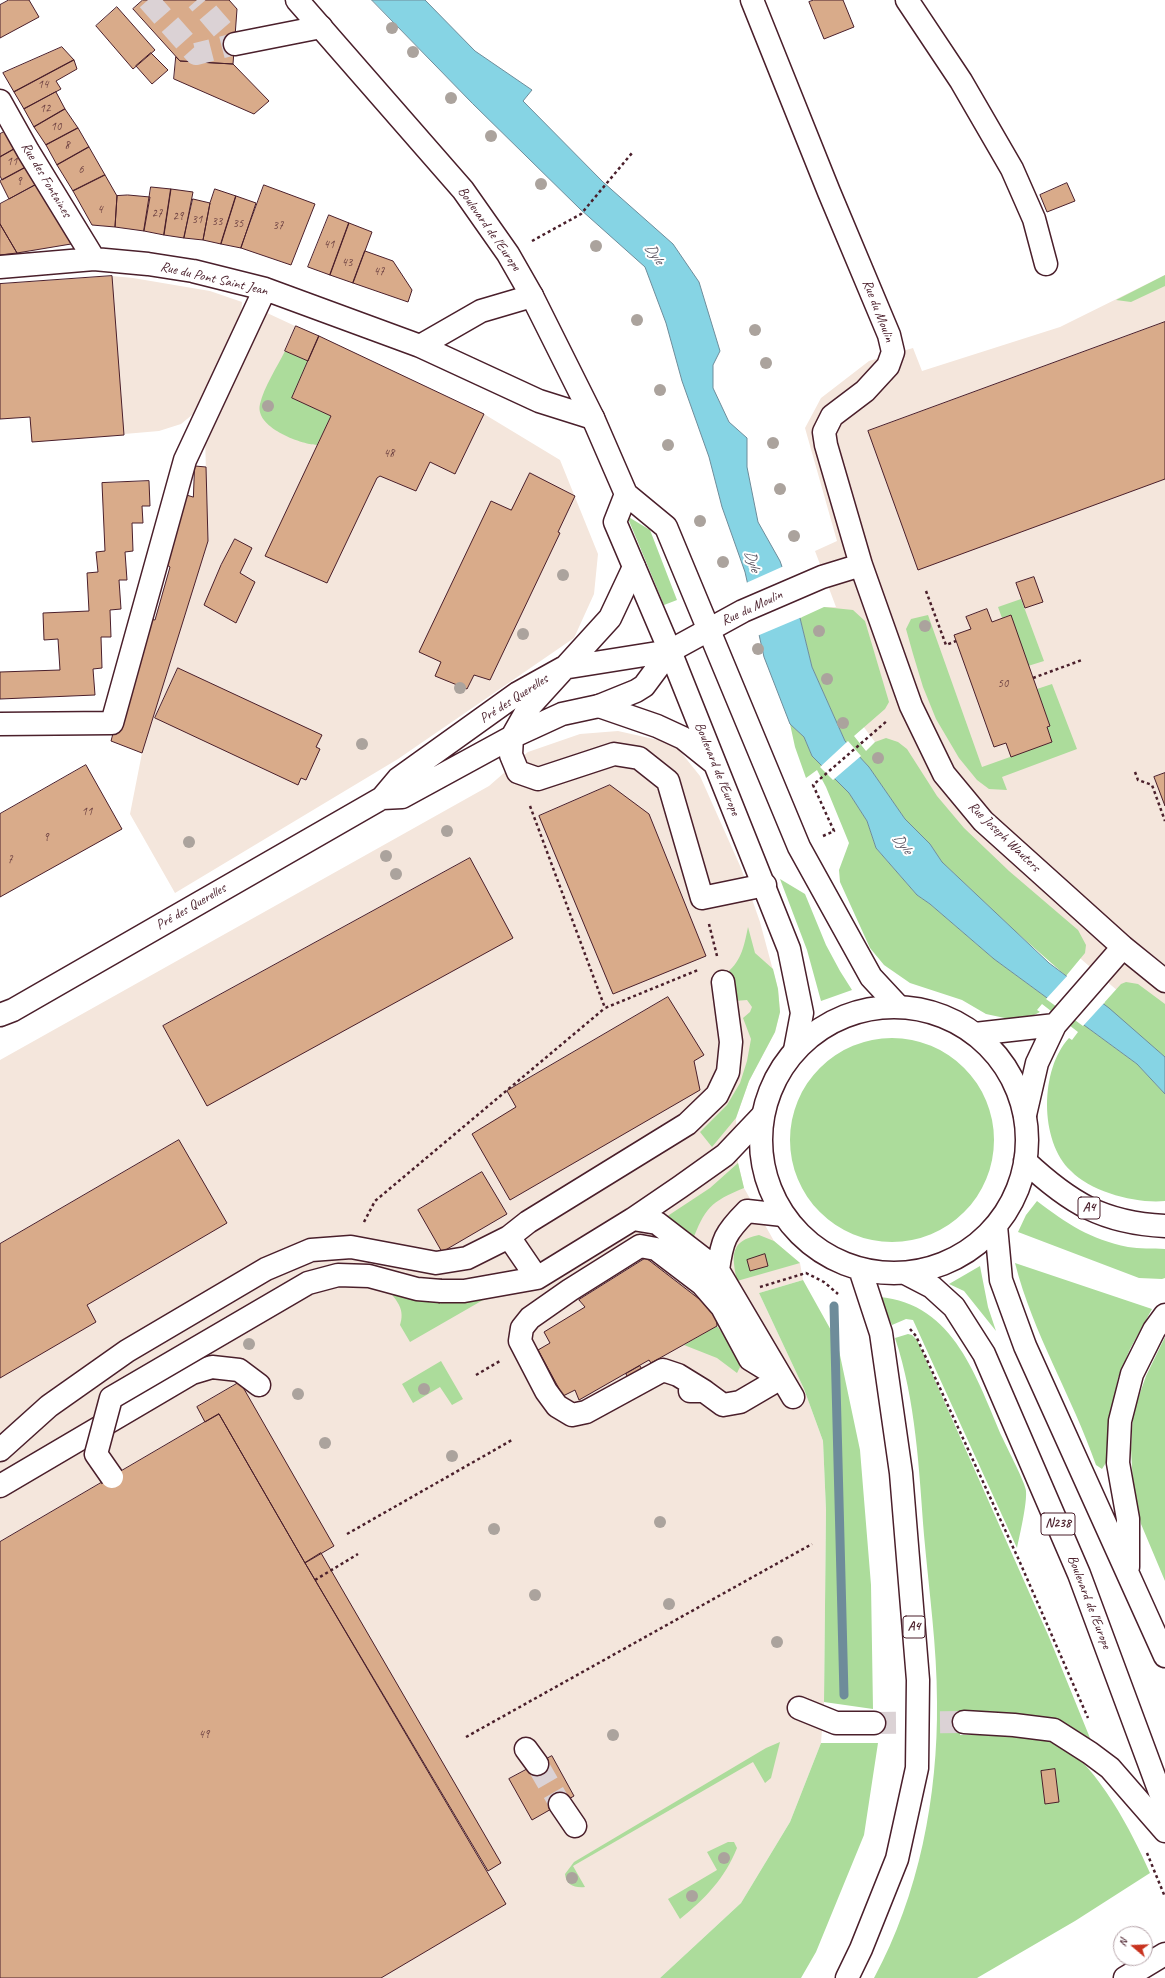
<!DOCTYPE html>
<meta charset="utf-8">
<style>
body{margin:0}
#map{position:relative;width:1165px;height:1978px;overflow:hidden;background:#fff;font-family:Caveat,sans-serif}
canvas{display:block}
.north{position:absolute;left:1113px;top:1926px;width:40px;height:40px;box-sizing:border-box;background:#fff;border:1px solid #b7a5aa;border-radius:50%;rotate:289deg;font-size:11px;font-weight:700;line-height:16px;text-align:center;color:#4a1f2b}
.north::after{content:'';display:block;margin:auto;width:14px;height:18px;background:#c8321e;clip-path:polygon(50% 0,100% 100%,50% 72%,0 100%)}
</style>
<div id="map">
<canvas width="1165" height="1978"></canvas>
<div class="north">N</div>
</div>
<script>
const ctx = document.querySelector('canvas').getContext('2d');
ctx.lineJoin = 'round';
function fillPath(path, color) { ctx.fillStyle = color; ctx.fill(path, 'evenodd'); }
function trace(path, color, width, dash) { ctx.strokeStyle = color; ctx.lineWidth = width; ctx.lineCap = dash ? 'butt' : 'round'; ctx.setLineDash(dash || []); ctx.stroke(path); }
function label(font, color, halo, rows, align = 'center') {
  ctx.font = font + ' Caveat,sans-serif'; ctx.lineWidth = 4; ctx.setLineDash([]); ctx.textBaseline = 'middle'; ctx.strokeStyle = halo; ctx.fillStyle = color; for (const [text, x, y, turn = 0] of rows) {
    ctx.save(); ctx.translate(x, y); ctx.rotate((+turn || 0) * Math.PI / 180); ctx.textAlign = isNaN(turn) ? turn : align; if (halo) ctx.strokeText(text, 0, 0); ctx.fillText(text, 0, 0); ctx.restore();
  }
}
const built = new Path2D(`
 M1165,275v757l-84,-73 -206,-217 -12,-16 -39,-119h12l-21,-56 22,-10 -32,-113 16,-30 48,-37 44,-13 9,23 138,-44z
 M112,276l21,2 77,13 32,11 -1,14 -43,94 -17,14 -22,7 -127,11 -2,-25 -30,2v-135z
 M265,312l219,102 76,46 38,94 -4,40 -20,44 -176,121 -223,134 -45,-79 12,-61 66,-212 -3,-104z
 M618,731l49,11 13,9 20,25 41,92 19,54 18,67 2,23 -5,20 -26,49 -13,37 2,45 6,25 30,53 26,22 3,17 -44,13 45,96 19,52 3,69 -2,192 -3,41 -31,79 -49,81 -81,75h-660v-918l489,-274 39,-34 52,-18z`);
const green = new Path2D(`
 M1165,275v11l-34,16 -15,-2z
 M285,351l23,10 -16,37 39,18 -14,29c-17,-1 -63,-18 -57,-41 4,-17 17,-37 25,-53z
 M627,516l23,14 27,70 -13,5z
 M1021,599l23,62 -16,5 -18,-51 -8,3 -4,-11z
 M824,607l29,3 12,11 24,81 -4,7 -31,27 12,15 9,-9 11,-4 12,4 9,7 30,47 27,32 45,43 69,59 8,15 -1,8 -19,23 -51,-45 -73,-69 -12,-18 -25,-25 -36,-52 -24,-26 -33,-74 -12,-49z
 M928,615l54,152 70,-25 -5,-15 3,-1 -13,-37 15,-5 25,65 -75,28 5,13 -18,-1 -12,-9 -18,-22 -23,-39 -13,-32 -10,-33 -7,-25 5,-10z
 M790,724l14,13 8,19 37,37 18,28 9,27 41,47 13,9 64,55 143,105 28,30v107c-28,3 -74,-9 -94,-30 -32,-30 -31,-102 -2,-133l3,2 6,-8 -36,-28 -5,6 3,2 -12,6 -14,2 -28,-6 -24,-14 -52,-17 -26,-18 -14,-17 -30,-66 -1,-12 10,-27 -23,-56 -9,-17 -11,8 -11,-31z
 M780,879l25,15 21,51 14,26 12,19 -31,11 -14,-51z
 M748,927l7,26 18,16 5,20 2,23 -5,20 -26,49 -13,37 -24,29 -12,-15 27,-27 13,-22 7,-22 4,-22 -8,-21 7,-6 2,-5 -5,-7 -12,1 -11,-26c17,-12 20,-28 24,-48z
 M1126,982l12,2 27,20v53l-62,-53 18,-20z
 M790 1140a102 102 0 1 1 204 0a102 102 0 1 1-204 0Z
 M738,1163l6,25c-34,14 -39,20 -52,54l-29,-23 47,-31z
 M1037,1201c30,23 53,38 91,46 11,2 25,1 37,2v29l-3,1 -23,-1 -121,-46 8,-17z
 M759,1235l15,6 26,22 -63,18c-5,-25 -8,-40 22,-46z
 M1015,1263l137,46 -22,40 -12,29 -11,57v26l-5,8 -6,-4c-24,-69 -63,-131 -81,-202z
 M980,1266l8,41 8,24 -32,-40 -15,-7z
 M803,1280l34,61 23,109 11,135 2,124 -49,-7 2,-192 -3,-69 -19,-52 -45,-96z
 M389,1291l101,5 -80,46 -10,-17c5,-15 -2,-23 -11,-34z
 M879,1297c76,6 98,83 124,142 4,9 23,45 23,52 1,13 -6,43 -9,57l-104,-228 -7,-1 -14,6z
 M717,1326l26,35 -6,12 -20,-15 -33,-13z
 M908,1334l4,1 5,5 132,297 43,106 -133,-30 1,22h50l2,-3c11,2 38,5 47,11 39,23 73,89 91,130l-75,48 -98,57h-103c45,-83 64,-182 63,-276 0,-55 -8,-111 -13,-167 -5,-66 -8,-134 -29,-197z
 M1165,1337v244l-24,-57 -8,-38 -2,-37 2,-36 13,-37z
 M441,1361l22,38 -11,6 -12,-18 -27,16 -11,-19z
 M780,1742l-9,36 -6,5 -12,-21 -180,104 12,21c-11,1 -19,-2 -20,-13l9,-12 192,-114z
 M821,1743h57l-14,92 -48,117 -15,26h-141l81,-75 49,-81z
 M728,1842h6l3,6c-12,30 -32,51 -57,71l-12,-20 49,-29 -10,-18z`);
const water = new Path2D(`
 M372,0h53l50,51 57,39 -9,11 80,81 70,62 26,38 21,69 -7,14v23l16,34 18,16v29l11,55 22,39 20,57 12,49 33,74 24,26 36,52 25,25 12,18 107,101 60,45 56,49v37l-28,-30 -143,-105 -64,-55 -13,-9 -41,-47 -9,-27 -18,-28 -37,-37 -8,-19 -14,-13 -26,-67 -19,-85 -23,-65 -13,-50 -27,-76 -16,-58 -21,-56 -65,-58 -107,-105z`);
const pier = new Path2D(`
 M784,566l18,51 -45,19 -11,-53z
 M848,741l13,15 -28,24 -13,-13z
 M1068,975l37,27 -22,24 -37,-27z`);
const stream = new Path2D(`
 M834,1306l10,389`);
const building = new Path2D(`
 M9,0h20l10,17 -39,21v-33z
 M143,0h86l8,9 -4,55 -53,-3 -47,-52z
 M814,0h29l11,27 -30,12 -15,-37z
 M117,7l38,43 -22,19 -37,-43z
 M62,47l12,13 -60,32 -11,-19z
 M151,53l17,17 -16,14 -16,-18z
 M176,57l4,4 53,3 36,37 -15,13 -80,-35z
 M74,60l3,9 -21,12 5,8 -37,20 -10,-17z
 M56,92l9,17 -31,18 -10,-18z
 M65,109l13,19 -32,17 -12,-18z
 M78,128l11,19 -32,18 -11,-20z
 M6,131l10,17 -16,9v-23z
 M89,147l16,28 -32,16 -16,-26z
 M16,148l12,18 -26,14 -2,-4v-19z
 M28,166l10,17 -29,16 -9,-18z
 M105,175l12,21 -2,31 -23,-2 -19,-34z
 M1067,183l8,18 -28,11 -7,-17z
 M38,184l34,58 -1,2 -54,9 -17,-29v-20z
 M264,185l51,19 -24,61 -50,-17z
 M151,187l20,2 -7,46 -20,-4z
 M171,189l22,3 -9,46 -20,-3z
 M215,189l21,7 -15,48 -18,-4 7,-37z
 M128,195l22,2 -6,34 -29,-4 2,-31z
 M236,196l20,7 -15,45 -20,-4z
 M193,199l17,4 -7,37 -19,-2z
 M329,215l20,8 -19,52 -22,-8z
 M349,223l23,9 -19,51 -23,-8z
 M0,224l17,29 -17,2z
 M365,251l28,10 19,29 -4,12 -55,-19z
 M112,276l12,159 -92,7 -2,-25 -30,2v-135z
 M1165,322v157l-247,91 -50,-139z
 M296,326l23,10 -11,25 -23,-10z
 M319,336l165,78 -29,60 -25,-12 -14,29 -36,-15 -3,2 -50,105 -62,-27 66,-140 -39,-18z
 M195,466l11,1 2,74 -66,212 -31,-12 24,-90 15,-32 5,1 15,-53 -3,-2 16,-71 10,3z
 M530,473l45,23 -17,36 2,1 -70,147 -16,-5 -7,14 -32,-13 6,-14 -22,-10 72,-151 20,9z
 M149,481l1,25h-8l1,17h-11l1,28 -8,1 2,28h-8l2,29 -11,1 1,27h-10l1,31 -9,1 2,26 -95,4v-27l60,-2 -2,-31 -14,1 -1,-27 46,-2 -2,-38 11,-1 -2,-20 9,-1 -3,-68z
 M235,539l17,9 -12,25 15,9 -19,41 -32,-18 17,-40z
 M1034,577l9,25 -18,6 -9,-25z
 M987,609l5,13 19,-7 39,111 -3,1 5,15 -41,15 -5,-14 -12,4 -40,-112 17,-6 -5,-12z
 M178,668l144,67 -6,12 4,2 -14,31 -5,-2 -3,7 -143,-67z
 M86,765l36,64 -122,68v-83z
 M1165,773v33l-11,-29z
 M610,785l39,29 57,142 -93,38 -74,-178z
 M470,858l43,80 -306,168 -44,-80z
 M668,997l36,58 -10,6 6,29 -190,110 -38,-66 44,-27 -9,-16z
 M179,1140l48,83 -140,82 9,17 -96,56v-134z
 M482,1172l25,42 -65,38 -24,-42z
 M765,1254l3,12 -18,5 -3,-11z
 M646,1258l70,54 1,14 -66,37 -2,-3 -70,40 -4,-10 -12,6 -25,-46 12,-7 -6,-11 41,-25 -6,-7z
 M640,1366l7,13 -14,9 -7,-14z
 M240,1382l94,164 -29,17 -86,-149 -14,8 -8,-15z
 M219,1414l86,149 201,341 -125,74h-381v-436z
 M321,1553l180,310 -13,8 -183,-308z
 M552,1756l22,40 -42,24 -23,-41z
 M1055,1769l4,33 -14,2 -4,-33z`);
const minorTunnel = new Path2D(`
 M148,0l48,54 39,-10 -38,-44
 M874,1723l90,-1
 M537,1764l23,40`);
const path = new Path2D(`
 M532,241l49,-27 51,-61
 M926,591l20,54 10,-4
 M1033,678l49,-18
 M1135,772l3,8 14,5 13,36
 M530,806l75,202 93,-38
 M823,836l11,-5 -21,-46 75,-65
 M709,924l8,32
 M364,1222l11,-21 230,-193
 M760,1287l46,-14 18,9 14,12
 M910,1329l6,7 102,222 70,160
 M476,1375l24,-14
 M347,1534l165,-94
 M315,1580l43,-26
 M466,1737l346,-193
 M1147,1853l18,44`);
const minor = new Path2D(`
 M752,0l77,192 60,143 4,17 -5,14 -23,25 -33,25 -8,16 2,13 35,120 50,141 33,68 39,47 140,126 42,34
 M907,0l54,81 51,88 22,50 12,45
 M235,44l86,-17
 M0,101l28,50 66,108
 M0,267l94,-8 54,5 45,7 72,18 155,57 119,55 54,17
 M420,346l61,-35 51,-15
 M634,567l-24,51 -81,89 -17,30 -1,18 7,17 20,7 76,-25 25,4 29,23 34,117 63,-13
 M0,724l112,-1 73,-263 80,-171
 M382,798l20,-1 110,-60 50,-23 37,-8 37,-15 8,-5 26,-35
 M0,1015l13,-5 369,-212 16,-19 120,-86 45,-25 107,-17 73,-40 79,-34 39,-12
 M975,1034l80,-9
 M1025,1115l12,-52 18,-38 68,-78
 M633,1219l24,4 61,47 75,127
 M509,1237l28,41
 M718,1270c4,-30 7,-37 29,-59l36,4
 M441,1291h23l73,-13 96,-59 47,-32 45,-32 37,-39
 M690,1391h14l19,14 17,-3 41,-24
 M704,1391l-26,-16 -15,-5 -77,42 -14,3 -15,-9 -11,-15 -26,-50 2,-13 8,-10 40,-28 70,-44 16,3 46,35 20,23 28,52 31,19
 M0,1450l49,-44 78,-55 139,-82 45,-19 40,-3 85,16 31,-5 42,-21 19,-15 159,-98 30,-29 11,-23 3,-30 -8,-60
 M0,1486l192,-113 20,-6 27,3 20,15
 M799,1708l37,15h38
 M964,1722l50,3 40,5 36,23 20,15 55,63
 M526,1749l11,15
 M560,1804l15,22`);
const major = new Path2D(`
 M297,0l166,190 45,64 24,42 61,122 33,76 40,33 133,320 72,130 27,29
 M626,494l-11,28 55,129 119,298 13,64 -7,37
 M599,706l58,20 26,12 31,25`);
const highway = new Path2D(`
 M761 1140a133 133 0 1 1 266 0a133 133 0 1 1-266 0Z
 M1025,1161c45,42 78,62 140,65
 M996,1226l5,54 24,66 140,310
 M905,1273l27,14 22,20 30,47 95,220 86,232
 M1128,1567v-48l-10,-56 2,-42 12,-47 22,-44 11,-15
 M847,1978l14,-29 36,-90 20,-91 1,-88 -17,-207 -20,-140 -21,-64
 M1125,1978l40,-24`);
const minorBridge = new Path2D(`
 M112,1477l-16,-23 15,-56 197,-115 30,-8 31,1 48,13 24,2`);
const trees = [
 [392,28],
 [413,52],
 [451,98],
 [491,136],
 [541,184],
 [596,246],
 [637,320],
 [755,330],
 [766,363],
 [660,390],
 [268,406],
 [773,443],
 [668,445],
 [780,489],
 [700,521],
 [794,536],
 [723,562],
 [563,575],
 [925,626],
 [819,631],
 [523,634],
 [758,649],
 [827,679],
 [460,688],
 [843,723],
 [362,744],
 [878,758],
 [447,831],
 [189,842],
 [386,856],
 [396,874],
 [249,1344],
 [424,1389],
 [298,1394],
 [325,1443],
 [452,1456],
 [660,1522],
 [494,1529],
 [535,1595],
 [669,1604],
 [777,1642],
 [613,1735],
 [724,1858],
 [572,1878],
 [692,1896]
];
const numberNames = [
 ["14",43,85],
 ["12",45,109],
 ["10",56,127],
 ["8",67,146],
 ["11",12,162],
 ["6",81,170],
 ["9",19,182],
 ["4",100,210],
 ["27",157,214],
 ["29",178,217],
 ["31",197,220],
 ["33",217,222],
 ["35",238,224],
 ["37",278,226],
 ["41",329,245],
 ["43",347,263],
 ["47",379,272],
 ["48",389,454],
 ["50",1003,684],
 ["11",87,812],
 ["9",46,838],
 ["7",10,860],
 ["49",204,1735]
];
const shields = [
 [1089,1208,22],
 [1058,1524,34],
 [914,1627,22]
];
const shieldNames = [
 ["A4",1089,1208],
 ["N238",1058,1524],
 ["A4",914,1627]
];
const streetNames = [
 ["Rue des Fontaines",46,180,59],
 ["Boulevard de l'Europe",489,229,55],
 ["Rue du Pont Saint Jean",214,279,13],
 ["Rue du Moulin",878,311,69],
 ["Rue du Moulin",752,608,-25],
 ["Pré des Querelles",514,699,-33],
 ["Boulevard de l'Europe",717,769,68],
 ["Rue Joseph Wauters",1004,837,44],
 ["Pré des Querelles",191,907,-30],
 ["Boulevard de l'Europe",1089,1602,69]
];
const waterNames = [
 ["Dyle",654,254,56],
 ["Dyle",752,561,72],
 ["Dyle",902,844,52]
];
fillPath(built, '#f4e6dc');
fillPath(green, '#acdc9b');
fillPath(water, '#86d4e4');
trace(water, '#6e8c9a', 1);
fillPath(pier, '#fff');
trace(stream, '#6e8c9a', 9);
fillPath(building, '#d9ab8a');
trace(building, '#4a1f2b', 1);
trace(minorTunnel, '#dbd2d5', 22, [22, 11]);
trace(minor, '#4a1f2b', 25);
trace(major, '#4a1f2b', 25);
trace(highway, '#4a1f2b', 25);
trace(path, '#4a1f2b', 2.5, [3, 3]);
trace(minor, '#fff', 22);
trace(major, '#fff', 22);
trace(highway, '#fff', 22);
trace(minorBridge, '#4a1f2b', 25, []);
trace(minorBridge, '#fff', 22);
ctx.fillStyle = '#aba39d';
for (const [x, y] of trees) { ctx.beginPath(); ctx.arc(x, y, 6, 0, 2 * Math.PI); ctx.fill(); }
label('12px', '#6e4243', null, numberNames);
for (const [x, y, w] of shields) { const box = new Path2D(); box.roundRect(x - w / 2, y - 11, w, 22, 3); ctx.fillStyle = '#fff'; ctx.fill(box); trace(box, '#4a1f2b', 1); }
label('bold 13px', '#4a1f2b', null, shieldNames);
label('14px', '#4a1f2b', '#fff', streetNames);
label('italic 15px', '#5c5562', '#fff', waterNames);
</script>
